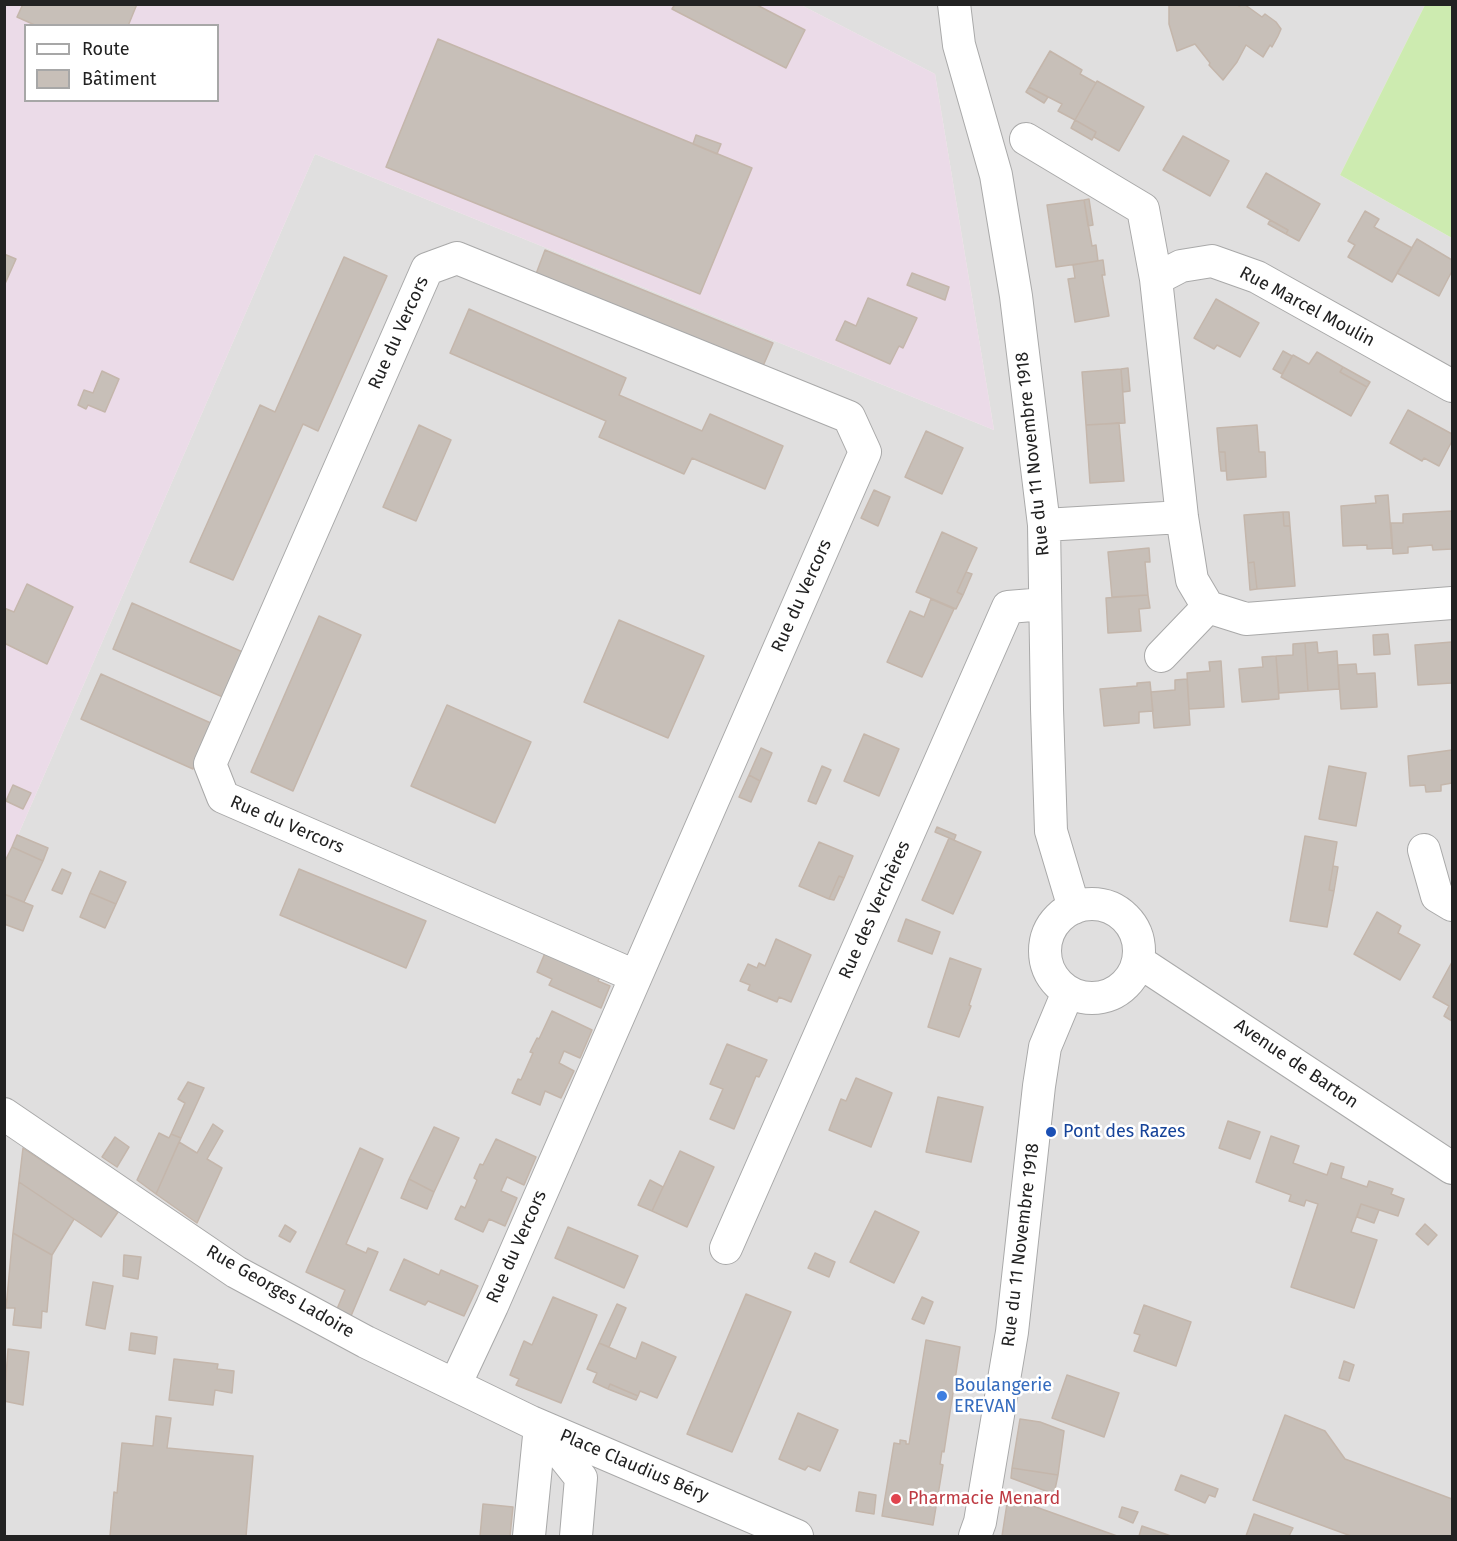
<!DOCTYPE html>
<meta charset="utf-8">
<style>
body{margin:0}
#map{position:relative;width:1457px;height:1541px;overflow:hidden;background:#f2efe9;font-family:"Fira Sans",sans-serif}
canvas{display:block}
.frame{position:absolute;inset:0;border:6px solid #222;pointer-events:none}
.legend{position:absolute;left:24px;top:24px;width:195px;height:78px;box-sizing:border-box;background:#fff;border:2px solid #a7a7a7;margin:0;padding:8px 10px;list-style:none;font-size:18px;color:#222}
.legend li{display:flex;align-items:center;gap:12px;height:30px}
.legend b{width:30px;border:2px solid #a7a7a7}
</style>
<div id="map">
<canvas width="1457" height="1541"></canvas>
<div class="frame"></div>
<ul class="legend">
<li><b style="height:8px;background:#fff"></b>Route</li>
<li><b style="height:16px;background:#c7bfb8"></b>Bâtiment</li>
</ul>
</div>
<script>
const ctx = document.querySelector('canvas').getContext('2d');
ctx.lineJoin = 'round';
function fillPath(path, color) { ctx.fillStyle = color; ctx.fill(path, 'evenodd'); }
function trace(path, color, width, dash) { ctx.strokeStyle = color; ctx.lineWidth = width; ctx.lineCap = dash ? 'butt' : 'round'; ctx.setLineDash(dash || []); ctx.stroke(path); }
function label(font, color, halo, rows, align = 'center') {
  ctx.font = font + ' "Fira Sans",sans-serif'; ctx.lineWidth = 5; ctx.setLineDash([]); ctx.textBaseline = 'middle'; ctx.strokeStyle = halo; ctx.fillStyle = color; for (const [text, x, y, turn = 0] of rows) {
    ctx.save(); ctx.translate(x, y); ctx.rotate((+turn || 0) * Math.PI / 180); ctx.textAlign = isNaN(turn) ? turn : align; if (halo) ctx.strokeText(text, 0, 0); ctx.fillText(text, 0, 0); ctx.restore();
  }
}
const residential = new Path2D(`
 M801,5h624l-85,170 112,63v1298h-1447v-671l310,-711 679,276 -59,-356z`);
const industrial = new Path2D(`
 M5,5h796l134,69 59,356 -679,-276 -310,711zM26,26h192v74h-192z`);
const grass = new Path2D(`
 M1425,5h27v233l-112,-63z`);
const building = new Path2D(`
 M23,4h114l-9,22h-91l-20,-9z
 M675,4h80l50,26 -19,38 -114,-59z
 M1169,4h68l2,2 5,-2 18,13 3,-3 11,8 5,7 -3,7 -6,11 -2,-2 -7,12 -17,-12 -9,17 -14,18 -14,-15 1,-2 -15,-19 -18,7 -8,-27z
 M438,39l314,129 -52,126 -314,-127z
 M1050,51l32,19 -2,4 16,9 -21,37 -17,-9 4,-7 -33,-17z
 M1097,81l47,26 -25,44 -25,-14 2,-5 -21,-12z
 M1029,87l19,10 -4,6 -18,-11z
 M1075,120l21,12 -4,8 -21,-12z
 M696,135l25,9 -4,10 -24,-10z
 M1183,136l46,25 -19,35 -47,-26z
 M1266,173l54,31 -21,37 -13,-7 2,-4 -41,-23z
 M1089,199l4,26 -5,1 -4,-26z
 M1084,200l8,46 4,-1 2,16 -42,6 -9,-62z
 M1365,211l14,8 -5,8 38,21 -20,34 -44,-25 7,-12 -7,-4z
 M1270,220l18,10 -2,4 -18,-10z
 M1417,239l35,21v11l-13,25 -42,-23z
 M545,250l228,93 -10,23 -227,-92z
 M4,254l12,5 -12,27z
 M344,257l43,19 -69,155 -15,-7 -70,156 -43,-18 70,-157 15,7z
 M1103,260l2,15h-3l7,41 -34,6 -7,-43 7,-1 -2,-13z
 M912,273l37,14 -4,13 -38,-15z
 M868,298l49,20 -14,30 -4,-2 -9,18 -54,-24 9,-19 11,5z
 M1216,299l43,24 -19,34 -23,-12 -3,4 -20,-11z
 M469,309l157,69 -7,17 83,36 8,-17 73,32 -18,43 -73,-31 -8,16 -85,-37 7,-16 -156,-68z
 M1283,351l9,5 -10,18 -9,-5z
 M1317,352l26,15 -3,5 27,15 -16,29 -70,-39 12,-22 16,9z
 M1343,367l27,15 -3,5 -27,-15z
 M1128,368l2,23 -7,1 -2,-23z
 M1121,369l4,54 -39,2 -4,-53z
 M102,371l17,8 -14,33 -17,-7 -2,4 -8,-4 6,-15 9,3z
 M1408,410l44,24v7l-13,25 -15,-8 -2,3 -32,-18z
 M1119,423l5,58 -34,2 -4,-58z
 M419,425l32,15 -35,81 -33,-14z
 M1257,425l2,27h6l1,25 -39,3 -2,-28h-6l-2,-24z
 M926,431l37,17 -21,46 -37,-17z
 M1219,452h6l1,19h-5z
 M874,490l16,7 -12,29 -17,-8z
 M1388,495l4,53 -25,1v-4l-24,1 -2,-40 35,-3 -1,-7z
 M1452,511v38l-19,1 -1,-5 -24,2v6l-15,1 -2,-31h12v-9z
 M1283,512h6l1,14h-6z
 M1283,512l1,14h6l5,60 -38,3 -3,-27 -6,1 -4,-48z
 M942,532l35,16 -20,44 6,3 -7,14 -40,-17z
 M1149,548l1,14h-5l3,33 -36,2 -4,-45z
 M1254,562l3,27 -7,1 -2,-27z
 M966,572l6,2 -9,21 -6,-3z
 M27,584l46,23 -26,57 -43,-21v-35l10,4z
 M1148,595l2,13 -11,1 2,22 -33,2 -2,-35z
 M931,599l23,10 -32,68 -35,-15 23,-51 14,6z
 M132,603l113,50 -20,45 -112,-49z
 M319,616l42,19 -68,156 -42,-19z
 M619,620l85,36 -36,82 -84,-36z
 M1388,634l2,20 -16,1 -1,-20z
 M1317,642l1,11 19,-2 2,38 -31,2 -3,-48z
 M1452,642v41l-34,2 -3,-40z
 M1305,643l3,48 -29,2 -3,-37 17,-1v-11z
 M1276,656l3,43 -37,3 -3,-33 24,-2 -1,-10z
 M1221,661l3,46 -35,2 -2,-36 23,-2 -1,-9z
 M1356,664l1,10 18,-1 2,34 -36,2 -3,-44z
 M101,674l112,50 -20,45 -112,-50z
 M1187,679l3,46 -36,3 -3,-36 24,-2v-10z
 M1150,682l3,29 -14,1v11l-35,3 -4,-37 37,-3v-3z
 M447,705l84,37 -36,81 -84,-37z
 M864,734l35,15 -20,47 -35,-15z
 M761,748l11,5 -12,28 -11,-6z
 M1452,750v33l-11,2v6l-15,1 -1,-7 -15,1 -2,-30z
 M822,766l9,4 -15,34 -8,-3z
 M1329,766l37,7 -10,53 -37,-7z
 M749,775l11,6 -9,21 -12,-5z
 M13,785l18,8 -8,16 -17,-8z
 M937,827l19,8 -2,5 -19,-8z
 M17,835l31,13 -5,13 -31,-14z
 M1305,836l32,6 -8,48 5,1 -7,36 -37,-6z
 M949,838l32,14 -28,62 -31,-14z
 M819,842l34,14 -9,22 -5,-2 -10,23 -30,-13z
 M12,847l31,14 -19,41 -20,-8v-31z
 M1333,866l5,1 -4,24 -5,-1z
 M62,869l9,4 -9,21 -10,-4z
 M299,869l127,52 -20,47 -126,-53z
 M100,871l26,11 -10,22 -26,-11z
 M839,876l5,2 -10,22 -5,-1z
 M90,893l26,11 -11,24 -25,-11z
 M4,894l29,12 -10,25 -19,-7z
 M1377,912l24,14 -3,7 22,12 -20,35 -46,-26z
 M906,919l34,13 -8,22 -34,-13z
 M776,939l35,16 -20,47 -12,-5 -2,5 -29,-12 2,-5 -10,-4 8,-17 9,4 2,-5 6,3z
 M545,953l55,24 -2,4 12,5 -9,22 -52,-23 3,-6 -15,-7z
 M950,958l31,11 -12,36 2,1 -12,31 -31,-10z
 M1452,962v59l-8,-5 5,-10 -16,-9z
 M552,1011l40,19 -12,28 -16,-7 -5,12 15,8 -13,27 -16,-7 -5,14 -28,-12 6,-14 3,1 12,-27 -3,-1 7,-14 2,1z
 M727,1044l40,16 -8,17 -3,-1 -22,53 -24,-10 13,-30 -13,-5z
 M856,1078l36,15 -21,54 -42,-17 12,-31 5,2z
 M188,1082l16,6 -23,50 -10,-4 14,-31 -7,-4z
 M938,1097l45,10 -12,55 -45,-10z
 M1228,1121l32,11 -10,27 -31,-11z
 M213,1124l10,7 -16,28 15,9 -25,55 -41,-29 23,-52 18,11z
 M434,1127l25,11 -25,54 -25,-13z
 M159,1133l10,5 2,-4 10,4 -25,56 -19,-14z
 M1271,1136l28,10 -6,17 34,12 4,-12 13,4 -3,11 26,9 2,-6 24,8 -2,5 13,5 -6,17 -37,-12 -10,28 26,8 -23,68 -63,-21 27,-83 -12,-4 -2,6 -15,-5 2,-6 -35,-13z
 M115,1137l14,10 -12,20 -15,-10z
 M496,1139l40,18 -12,28 -17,-8 -6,14 16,7 -12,28 -16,-7 -6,13 -28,-13 6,-13 4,2 12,-28 -3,-2 6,-14 3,1z
 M23,1148l95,64 -17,25 -82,-55z
 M360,1148l23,11 -37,85 20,9 2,-5 10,4 -27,64 -14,-7 8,-19 -39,-18z
 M680,1151l34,16 -27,60 -35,-16z
 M409,1179l25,13 -7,17 -26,-11z
 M650,1180l13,7 -11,24 -14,-6z
 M19,1182l55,37 -22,36 -39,-22z
 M1361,1204l18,6 -5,13 -17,-6z
 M875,1211l44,21 -25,51 -44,-21z
 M1425,1224l12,11 -9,10 -12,-11z
 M285,1225l11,7 -6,10 -11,-6z
 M568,1227l70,29 -14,32 -69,-30z
 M13,1233l39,22 -5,57 -5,-1 -1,17 -28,-3 2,-17h-9z
 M815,1253l20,9 -6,15 -21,-9z
 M124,1255l17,2 -3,22 -15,-3z
 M404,1259l35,16 2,-5 37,16 -14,30 -36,-15 -3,4 -35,-15z
 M93,1282l20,4 -8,43 -19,-4z
 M746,1294l45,18 -59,140 -45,-18z
 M553,1297l44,18 -36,88 -45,-18 3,-6 -9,-4 14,-34 8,4z
 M922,1297l11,5 -9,22 -12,-5z
 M617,1304l9,4 -17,39 -10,-4z
 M1144,1305l47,17 -15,44 -42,-15 6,-16 -6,-2z
 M131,1333l26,4 -2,17 -26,-4z
 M926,1340l34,7 -16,105 -2,-1 -2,13 3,1 -10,60 -51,-9 12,-73 6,1v-4l6,1v3h3z
 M642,1342l34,15 -19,41 -17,-7 -2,5 -28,-12 -2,5 -15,-7 4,-9 -10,-4 12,-26 37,16z
 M8,1349l21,3 -6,53 -19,-4z
 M174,1359l44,5 -1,5 17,2 -2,22 -17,-3 -2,15 -44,-5z
 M1344,1361l10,4 -5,16 -10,-3z
 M1067,1375l52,18 -15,44 -52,-19z
 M610,1384l28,12 -2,4 -28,-11z
 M798,1413l40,17 -18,41 -12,-5 -3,4 -26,-11z
 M1285,1415l40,16 20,28 107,40v37h-101l-98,-36z
 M156,1416l15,2 -4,30 86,8 -7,80h-136l4,-44 3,1 5,-50 31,3z
 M1020,1419l20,3 24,9 -6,44 -46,-7z
 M1012,1468l46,7 -4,19 -43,-16z
 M1181,1475l37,14 -3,8 -6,-2 -4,8 -30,-13z
 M859,1492l17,3 -2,19 -18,-3z
 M1008,1497l109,39h-115z
 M483,1504l30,3 -3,29h-30z
 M1122,1507l16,5 -5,11 -14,-6z
 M1254,1514l39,14 -4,8h-43z
 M1142,1526l29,10h-32z`);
const minor = new Path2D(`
 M954,4l5,41 37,130 20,121 28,229 3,184 4,122 23,77
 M1026,139l117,70 13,70
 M1452,386l-195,-109 -45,-16 -31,5 -25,13 26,238 10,63 16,27 38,12 206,-16
 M1044,525l138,-8
 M1161,656l47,-49
 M1424,850l13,46 15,9
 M1045 951a47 47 0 1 1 94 0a47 47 0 1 1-94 0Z
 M1138,961l314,207
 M4,1114l232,158 130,70 165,80 266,114
 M726,1248l282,-641 37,-3
 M455,1385l37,-79 373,-854 -16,-35 -392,-159 -30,11 -217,495 13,33 412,179
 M542,1429l39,49 -5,58
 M529,1536l11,-110
 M975,1536l5,-14 32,-190 27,-246 6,-39 23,-55`);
const markers = [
 [1051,1132,6,"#1a4fb4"],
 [942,1396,6,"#3f7fe0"],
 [896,1499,6,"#e0444e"]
];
const streetNames = [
 ["Rue Marcel Moulin",1307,307,28],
 ["Rue du Vercors",399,333,-66],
 ["Rue du 11 Novembre 1918",1033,454,-96],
 ["Rue du Vercors",802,596,-66],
 ["Rue du Vercors",287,825,23],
 ["Rue des Verchères",875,910,-66],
 ["Avenue de Barton",1296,1064,34],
 ["Rue du 11 Novembre 1918",1021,1245,-83],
 ["Rue du Vercors",517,1247,-66],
 ["Rue Georges Ladoire",280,1292,30],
 ["Place Claudius Béry",634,1466,23]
];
const transitNames = [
 ["Pont des Razes",1063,1132]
];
const shopNames = [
 ["Boulangerie",954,1386],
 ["EREVAN",954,1407]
];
const healthNames = [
 ["Pharmacie Menard",908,1499]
];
fillPath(residential, '#e0dfdf');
fillPath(industrial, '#ebdbe8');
fillPath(grass, '#cdebb0');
fillPath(building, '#c7bfb8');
trace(building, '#c4b6ab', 1.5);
trace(minor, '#a9a9a9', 34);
trace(minor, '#fff', 32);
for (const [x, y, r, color] of markers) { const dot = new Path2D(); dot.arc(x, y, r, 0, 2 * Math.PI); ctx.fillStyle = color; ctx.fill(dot); trace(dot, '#fff', 2); }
label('18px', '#222', '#fff', streetNames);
label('18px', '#164399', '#fff', transitNames, 'left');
label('18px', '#366cbe', '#fff', shopNames, 'left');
label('18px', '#be3a42', '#fff', healthNames, 'left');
</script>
